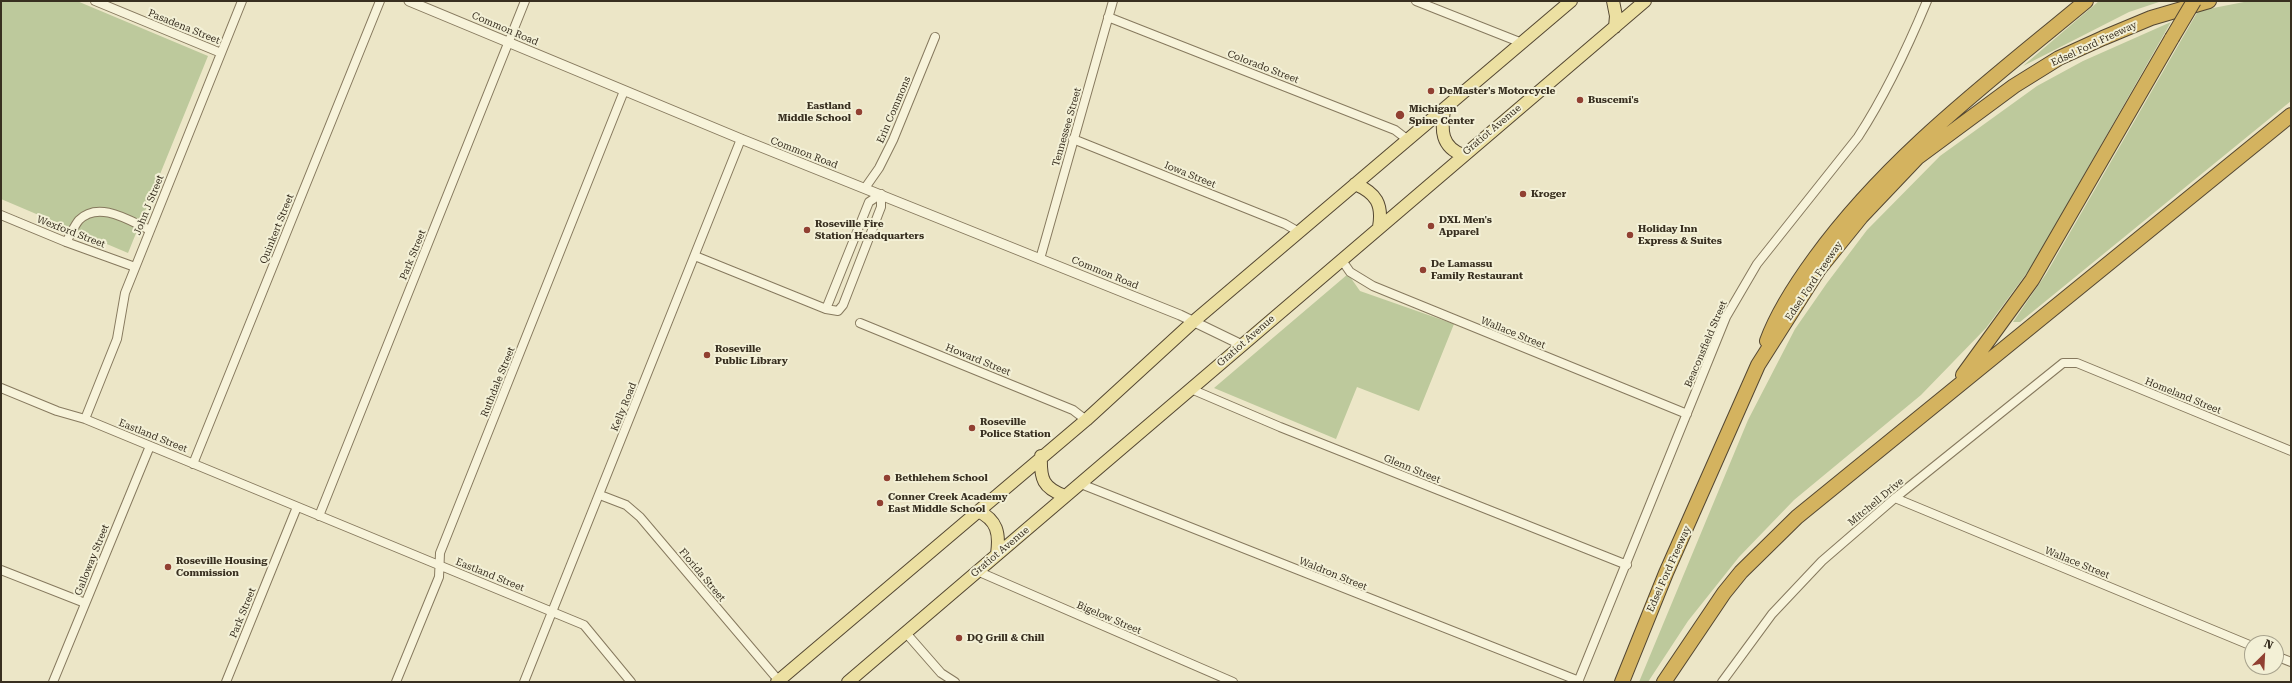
<!DOCTYPE html>
<style>
body{margin:0}
#map{position:relative;width:2292px;height:683px;overflow:hidden;background:#ece6c7;font-family:"Roboto Serif",serif}
canvas{display:block}
.frame{position:absolute;inset:0;border:2px solid #382f20;pointer-events:none}
.north{position:absolute;left:2244px;top:635px;width:40px;height:40px;box-sizing:border-box;background:#f3f0d6;border:1px solid #a8a38d;border-radius:50%;rotate:24deg;font-size:11px;font-weight:700;line-height:16px;text-align:center;color:#382f20}
.north::after{content:'';display:block;margin:auto;width:14px;height:18px;background:#914032;clip-path:polygon(50% 0,100% 100%,50% 72%,0 100%)}
</style>
<div id="map">
<canvas width="2292" height="683"></canvas>
<div class="frame"></div>
<div class="north">N</div>
</div>
<script>
const ctx = document.querySelector('canvas').getContext('2d');
ctx.lineJoin = 'round';
function fillPath(path, color) { ctx.fillStyle = color; ctx.fill(path, 'evenodd'); }
function trace(path, color, width, dash) { ctx.strokeStyle = color; ctx.lineWidth = width; ctx.lineCap = dash ? 'butt' : 'round'; ctx.setLineDash(dash || []); ctx.stroke(path); }
function label(font, color, halo, rows, align = 'center') {
  ctx.font = font + ' "Roboto Serif",serif'; ctx.lineWidth = 4; ctx.setLineDash([]); ctx.textBaseline = 'middle'; ctx.strokeStyle = halo; ctx.fillStyle = color; for (const [text, x, y, turn = 0] of rows) {
    ctx.save(); ctx.translate(x, y); ctx.rotate((+turn || 0) * Math.PI / 180); ctx.textAlign = isNaN(turn) ? turn : align; if (halo) ctx.strokeText(text, 0, 0); ctx.fillText(text, 0, 0); ctx.restore();
  }
}
const green = new Path2D(`
 M1,1h76l131,55 -80,197 -127,-54z
 M2099,1h63l-33,11 -106,54z
 M2249,1h42v100l-271,221h-7l33,-48 152,-263z
 M2171,22l-139,244 -46,62 -65,67 -127,105 -55,57 -51,64 -40,61h-9l109,-262 47,-91 32,-46 40,-53 73,-74 97,-70 46,-25z
 M1348,274l12,17 94,33 -35,87 -62,-24 -21,52 -122,-51z`);
const minor = new Path2D(`
 M95,1l126,52
 M1416,1l106,42
 M1108,17l287,113 13,10
 M1073,139l212,85 14,8
 M865,188l14,-20 14,-28 42,-103
 M1,215l65,27 69,25
 M66,242c4,-6 8,-16 13,-22 20,-20 51,1 71,10
 M695,256l131,53 12,2 5,-6 38,-98v-13
 M1040,259l73,-258
 M1341,259l9,13 23,14 314,128
 M826,309l43,-107 12,-8
 M860,323l213,87 13,10
 M1,388l56,23 28,8 499,206 47,57
 M1191,389l89,38 347,138
 M85,419l32,-80 8,-46 117,-292
 M193,464l187,-463
 M1081,484l498,197
 M600,495l26,10 14,12 139,164
 M1895,498l357,148
 M319,516l206,-515
 M1,570l84,33
 M977,571l256,111
 M906,633l35,40 14,9
 M2276,656l15,6
 M53,682l97,-236
 M226,682l71,-175
 M396,682l43,-105 1,-24 184,-462
 M524,682l217,-543
 M1578,682l148,-365 31,-53 101,-127c28,-43 49,-88 69,-136
 M1722,682l50,-68 50,-53 73,-63 168,-135h14l214,88`);
const tertiary = new Path2D(`
 M409,1l332,138 439,176 62,30`);
const primary = new Path2D(`
 M1613,1l3,15 -1,11
 M1444,110c-3,20 -3,37 19,45
 M1355,184c21,9 28,20 24,43
 M1041,456c-1,23 2,32 24,40
 M978,511c19,9 22,22 19,43
 M777,682l309,-262 107,-98 378,-321
 M848,682l797,-681`);
const motorway = new Path2D(`
 M1767,341c11,-30 29,-57 48,-83 74,-102 175,-177 271,-257
 M1963,375l69,-95 140,-242
 M1622,682l44,-109 92,-208 61,-96 42,-52 57,-60 96,-71 45,-28 44,-20 48,-20 58,-17
 M1664,682l60,-89 17,-21 56,-55 494,-402`);
const motorwayBridge = new Path2D(`
 M2172,38l22,-37`);
const markers = [
 [1431,91,4,"#914032"],
 [1580,100,4,"#914032"],
 [859,112,4,"#914032"],
 [1400,115,5,"#914032"],
 [1523,194,4,"#914032"],
 [1431,226,4,"#914032"],
 [807,230,4,"#914032"],
 [1630,235,4,"#914032"],
 [1423,270,4,"#914032"],
 [707,355,4,"#914032"],
 [972,428,4,"#914032"],
 [887,478,4,"#914032"],
 [880,503,4,"#914032"],
 [168,567,4,"#914032"],
 [959,638,4,"#914032"]
];
const streetNames = [
 ["Pasadena Street",184,27,22],
 ["Common Road",505,29,23],
 ["Edsel Ford Freeway",2094,44,-25],
 ["Colorado Street",1263,67,21],
 ["Erin Commons",894,110,-67],
 ["Tennessee Street",1067,127,-74],
 ["Gratiot Avenue",1492,130,-40],
 ["Common Road",804,153,21],
 ["Iowa Street",1190,175,22],
 ["John J Street",149,205,-68],
 ["Quinkert Street",277,229,-68],
 ["Wexford Street",71,232,21],
 ["Park Street",413,255,-68],
 ["Common Road",1105,273,22],
 ["Edsel Ford Freeway",1814,281,-56],
 ["Wallace Street",1513,333,22],
 ["Gratiot Avenue",1246,341,-41],
 ["Beaconsfield Street",1706,344,-67],
 ["Howard Street",978,360,22],
 ["Ruthdale Street",498,382,-68],
 ["Homeland Street",2183,396,22],
 ["Kelly Road",624,407,-68],
 ["Eastland Street",153,436,22],
 ["Glenn Street",1412,469,22],
 ["Mitchell Drive",1876,502,-40],
 ["Gratiot Avenue",1000,552,-40],
 ["Galloway Street",92,560,-68],
 ["Wallace Street",2077,563,22],
 ["Edsel Ford Freeway",1669,569,-66],
 ["Waldron Street",1333,574,22],
 ["Eastland Street",490,575,22],
 ["Florida Street",702,575,50],
 ["Park Street",243,613,-68],
 ["Bigelow Street",1109,618,23]
];
const poiNames = [
 ["DeMaster's Motorcycle",1439,91],
 ["Buscemi's",1588,100],
 ["Eastland",851,106,"right"],
 ["Middle School",851,118,"right"],
 ["Michigan",1409,109],
 ["Spine Center",1409,121],
 ["Kroger",1531,194],
 ["DXL Men's",1439,220],
 ["Apparel",1439,232],
 ["Roseville Fire",815,224],
 ["Station Headquarters",815,236],
 ["Holiday Inn",1638,229],
 ["Express & Suites",1638,241],
 ["De Lamassu",1431,264],
 ["Family Restaurant",1431,276],
 ["Roseville",715,349],
 ["Public Library",715,361],
 ["Roseville",980,422],
 ["Police Station",980,434],
 ["Bethlehem School",895,478],
 ["Conner Creek Academy",888,497],
 ["East Middle School",888,509],
 ["Roseville Housing",176,561],
 ["Commission",176,573],
 ["DQ Grill & Chill",967,638]
];
fillPath(green, '#bdc99c');
trace(minor, '#86795e', 10);
trace(tertiary, '#86795e', 11);
trace(primary, '#544732', 14);
trace(motorway, '#544732', 16);
trace(minor, '#f7f3da', 8);
trace(tertiary, '#f7f3da', 9);
trace(primary, '#ece0a2', 12);
trace(motorway, '#d4b35f', 14);
trace(motorwayBridge, '#544732', 16, []);
trace(motorwayBridge, '#d4b35f', 14);
for (const [x, y, r, color] of markers) { const dot = new Path2D(); dot.arc(x, y, r, 0, 2 * Math.PI); ctx.fillStyle = color; ctx.fill(dot); trace(dot, '#f3f0d6', 1.5); }
label('10px', '#382f20', '#f3f0d6', streetNames);
label('bold 10px', '#382f20', '#f3f0d6', poiNames, 'left');
</script>
